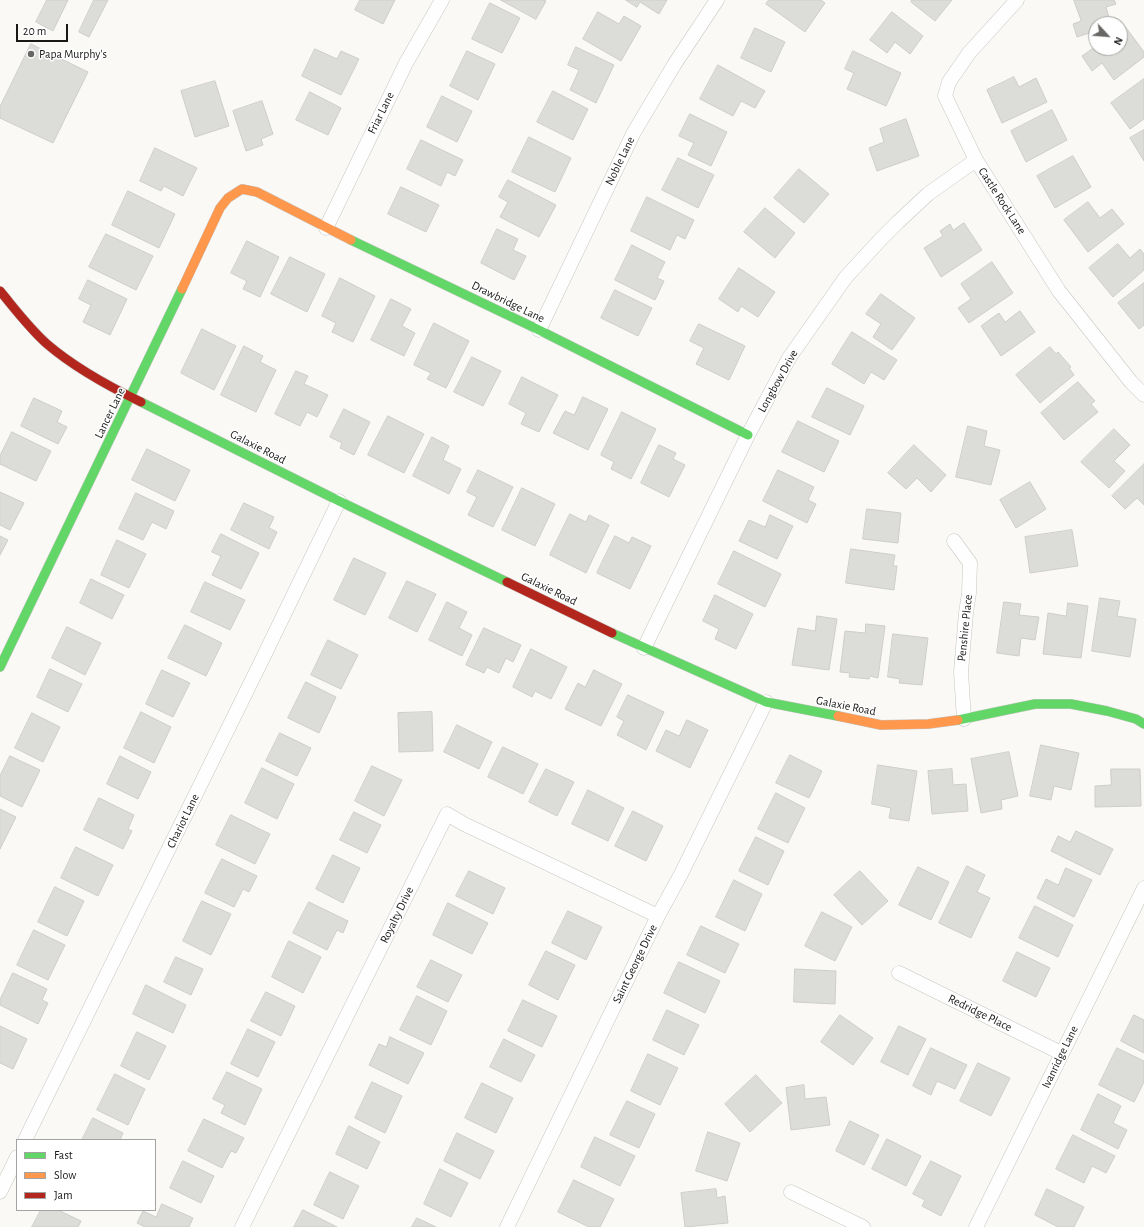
<!DOCTYPE html>
<style>
body{margin:0}
#map{position:relative;width:1144px;height:1227px;overflow:hidden;background:#faf9f6;font-family:"Alegreya Sans",sans-serif}
canvas{display:block}
.legend{position:absolute;left:16px;top:1139px;width:140px;height:72px;box-sizing:border-box;background:#fff;border:1px solid #a3a3a2;margin:0;padding:5px 7px;list-style:none;font-size:12px;color:#191817}
.legend li{display:flex;align-items:center;gap:8px;height:20px}
.legend b{width:20px;border:1px solid #a3a3a2}
.north{position:absolute;left:1088px;top:16px;width:40px;height:40px;box-sizing:border-box;background:#fff;border:1px solid #a3a3a2;border-radius:50%;rotate:116deg;font-size:11px;font-weight:700;line-height:16px;text-align:center;color:#191817}
.north::after{content:'';display:block;margin:auto;width:14px;height:18px;background:#686765;clip-path:polygon(50% 0,100% 100%,50% 72%,0 100%)}
.scale{position:absolute;left:16px;top:24px;width:52px;height:18px;box-sizing:border-box;border:2px solid #191817;border-top:0;padding-left:5px;font-size:12px;line-height:14px;white-space:nowrap;color:#191817;-webkit-text-stroke:3px #fff;paint-order:stroke}
</style>
<div id="map">
<canvas width="1144" height="1227"></canvas>
<ul class="legend">
<li><b style="height:5px;background:#63d668"></b>Fast</li>
<li><b style="height:5px;background:#ff974d"></b>Slow</li>
<li><b style="height:5px;background:#b3261e"></b>Jam</li>
</ul>
<div class="north">N</div>
<div class="scale">20 m</div>
</div>
<script>
const ctx = document.querySelector('canvas').getContext('2d');
ctx.lineJoin = 'round';
function fillPath(path, color) { ctx.fillStyle = color; ctx.fill(path, 'evenodd'); }
function trace(path, color, width, dash) { ctx.strokeStyle = color; ctx.lineWidth = width; ctx.lineCap = dash ? 'butt' : 'round'; ctx.setLineDash(dash || []); ctx.stroke(path); }
function label(font, color, halo, rows, align = 'center') {
  ctx.font = font + ' "Alegreya Sans",sans-serif'; ctx.lineWidth = 3; ctx.setLineDash([]); ctx.textBaseline = 'middle'; ctx.strokeStyle = halo; ctx.fillStyle = color; for (const [text, x, y, turn = 0] of rows) {
    ctx.save(); ctx.translate(x, y); ctx.rotate((+turn || 0) * Math.PI / 180); ctx.textAlign = isNaN(turn) ? turn : align; if (halo) ctx.strokeText(text, 0, 0); ctx.fillText(text, 0, 0); ctx.restore();
  }
}
const building = new Path2D(`
 M47,0h21l-15,31 -17,-9z
 M94,0h14l-19,37 -10,-5z
 M360,0h35l-12,24 -28,-14z
 M501,0h42l3,1 -10,18z
 M626,0h41l-8,14 -19,-12 -3,5z
 M769,0h52l4,3 -20,29 -39,-28z
 M912,0h40l-17,21 -24,-19z
 M1074,0h40l2,4 -10,3 5,17h-15v7l-19,6 -4,-13 8,-3z
 M490,3l30,15 -18,35 -30,-14z
 M598,12l21,12 5,-8 17,10 -20,35 -38,-22z
 M892,12l31,24 -13,18 -15,-12 -8,11 -17,-13z
 M1124,25l20,27v5l-30,23 -12,-17 -10,8 -10,-15 14,-10v2h24v-20z
 M755,28l30,14 -14,30 -30,-14z
 M31,44l57,28 -35,71 -53,-25v-11z
 M576,47l38,18 -18,38 -26,-13 9,-20 -11,-5z
 M315,49l22,10 4,-8 18,8 -18,36 -39,-19z
 M467,51l28,13 -17,36 -28,-14z
 M853,51l48,22 -15,33 -39,-17 7,-16 -9,-4z
 M718,65l47,26 -10,17 -14,-7 -8,15 -33,-17z
 M1014,77l5,10 17,-9 11,24 -45,21 -15,-33z
 M1144,79v40l-14,10 -19,-26z
 M215,81l14,45 -34,11 -14,-46z
 M553,91l35,18 -15,31 -36,-18z
 M310,92l31,16 -13,27 -32,-15z
 M442,96l30,15 -15,31 -30,-15z
 M262,101l11,33 -12,5 2,6 -17,6 -13,-40z
 M1052,110l15,30 -41,22 -15,-31z
 M690,114l37,18 -16,34 -23,-11 6,-12 -15,-7z
 M906,119l13,37 -42,15 -8,-23 15,-6 -4,-13z
 M1144,130v31l-14,-23z
 M529,137l42,21 -16,34 -43,-20z
 M421,140l42,20 -8,16 -8,-4 -6,14 -34,-17z
 M155,148l42,20 -14,28 -19,-10 -3,5 -21,-10z
 M1073,156l18,31 -36,21 -18,-32z
 M678,158l36,17 -16,33 -36,-18z
 M799,169l30,25 -25,29 -30,-25z
 M508,180l48,25 -17,32 -39,-20 8,-15 -9,-5z
 M401,187l38,18 -13,27 -38,-18z
 M128,191l47,23 -16,34 -47,-23z
 M647,197l47,23 -9,19 -8,-4 -7,15 -39,-19z
 M1088,202l12,16 12,-9 12,15 -36,28 -24,-32z
 M765,208l30,25 -20,25 -31,-26z
 M964,223l18,27 -41,27 -17,-29 19,-12 -3,-5 10,-7 3,6z
 M497,229l21,10 -5,11 13,6 -12,24 -33,-17z
 M106,234l47,22 -17,34 -47,-23z
 M247,241l32,16 -19,40 -17,-8 4,-8 -16,-8z
 M1118,244l12,14 10,-9 4,5v16l-31,27 -24,-29z
 M632,245l33,17 -8,16 7,3 -9,19 -40,-20z
 M290,257l35,17 -18,38 -36,-18z
 M992,262l21,31 -44,30 -11,-15 13,-9 -10,-15z
 M739,268l36,24 -17,25 -17,-11 -3,6 -19,-13z
 M340,278l35,18 -22,46 -21,-10 4,-9 -14,-7z
 M88,280l39,19 -17,36 -27,-13 8,-17 -12,-6z
 M1144,283v42l-5,4 -21,-26z
 M615,290l37,18 -14,28 -37,-18z
 M881,294l34,24 -23,32 -19,-13 8,-13 -15,-10z
 M391,299l20,10 -9,17 13,7 -11,23 -33,-16z
 M1020,311l15,21 -34,24 -20,-30 18,-13 6,9z
 M434,323l35,18 -23,47 -19,-9 4,-6 -17,-8z
 M699,324l46,22 -16,34 -33,-16 8,-16 -14,-7z
 M202,329l34,17 -22,44 -33,-17z
 M852,332l45,28 -13,20 -13,-8 -7,12 -32,-20z
 M244,346l19,10 -3,6 16,8 -20,42 -35,-17z
 M1050,347l6,7 2,-2 13,15 -2,1 5,7 -34,28 -24,-28z
 M472,357l29,14 -18,35 -29,-14z
 M296,371l12,5 -4,8 24,11 -11,22 -10,-5 -7,14 -25,-12z
 M522,377l36,18 -19,37 -18,-8 5,-11 -17,-9z
 M1078,382l17,19 -4,3 7,8 -34,28 -23,-27z
 M827,388l37,18 -14,29 -38,-18z
 M583,397l25,12 -20,41 -35,-17 12,-22 9,4z
 M34,398l28,13 -5,11 10,5 -9,17 -37,-18z
 M344,409l26,13 -16,33 -14,-7 2,-5 -12,-6z
 M622,412l34,17 -25,50 -20,-10 3,-7 -13,-7z
 M388,416l36,18 -20,39 -36,-18z
 M798,421l41,20 -15,31 -42,-20z
 M968,426l19,5 -3,15 16,4 -9,35 -35,-8z
 M1114,429l16,16 -16,16 11,10 -16,17 -28,-26z
 M12,432l39,19 -15,30 -36,-17v-8z
 M432,437l17,9 -6,14 18,9 -12,25 -36,-18z
 M659,445l17,8 -3,6 12,6 -16,32 -28,-14z
 M914,445l32,30 -15,17 -14,-14 -11,11 -18,-16z
 M147,449l43,21 -15,31 -43,-21z
 M1144,464v41l-7,-7 -12,11 -13,-13z
 M478,470l35,17 -20,40 -25,-12 9,-18 -10,-5z
 M778,470l36,17 -6,13 8,4 -9,19 -44,-22z
 M1030,482l16,27 -30,19 -16,-28z
 M522,488l33,16 -20,42 -33,-16z
 M0,492l24,11 -14,27 -10,-5z
 M136,493l38,18 -8,18 -14,-7 -9,18 -24,-11z
 M244,503l30,14 -5,11 8,4 -8,17 -38,-19z
 M867,509l34,4 -3,30 -35,-4z
 M570,514l16,8 3,-7 20,10 -23,48 -36,-18z
 M770,515l23,11 -16,33 -38,-18 10,-21 16,7z
 M1072,530l6,36 -48,7 -5,-36z
 M221,534l38,19 -18,36 -29,-14 9,-19 -9,-4z
 M0,536l8,4 -8,15z
 M615,536l14,7 3,-6 19,9 -21,43 -33,-16z
 M117,540l29,14 -17,34 -28,-13z
 M851,549l44,6 -2,11h4l-3,24 -48,-7z
 M734,551l47,23 -16,33 -47,-23z
 M354,558l32,15 -21,42 -31,-15z
 M91,579l33,16 -12,24 -32,-16z
 M407,581l29,13 -19,38 -28,-14z
 M205,582l40,18 -15,30 -39,-18z
 M715,595l38,19 -17,35 -21,-10 4,-10 -16,-8z
 M1100,598l20,3 -3,15 19,3 -6,38 -38,-6z
 M447,602l20,10 -8,16 13,7 -10,21 -33,-16z
 M1004,602l17,2 -2,11 20,2 -4,23 -14,-2 -2,18 -22,-3z
 M1068,603l20,3 -7,52 -38,-4 5,-41 18,3z
 M817,616l20,3 -8,51 -37,-5 6,-37 17,3z
 M866,624l19,2 -7,52 -8,-2 -1,3 -20,-2 1,-4 -10,-1 5,-41 20,2z
 M185,625l37,18 -16,33 -38,-18z
 M67,627l34,16 -16,32 -33,-17z
 M484,628l37,17 -8,17 -7,-4 -7,15 -12,-6 -3,6 -18,-8z
 M893,634l35,4 -6,47 -23,-2 1,-4 -12,-2z
 M328,640l30,15 -17,34 -30,-14z
 M531,649l36,18 -16,32 -16,-8 -3,6 -19,-10z
 M50,669l32,15 -14,28 -31,-15z
 M162,670l28,13 -17,34 -27,-13z
 M594,670l28,14 -21,42 -36,-17 13,-26 7,4z
 M306,682l30,15 -17,36 -31,-15z
 M628,695l36,17 -18,38 -29,-15 7,-14 -7,-4z
 M141,712l30,15 -17,36 -30,-15z
 M432,712l1,39 -34,1 -1,-39z
 M32,713l28,14 -17,35 -28,-14z
 M687,720l21,10 -18,38 -34,-17 10,-21 13,6z
 M457,725l35,17 -13,27 -35,-17z
 M280,733l31,15 -14,28 -31,-15z
 M1041,745l38,8 -8,37 -17,-4 -3,14 -21,-4z
 M503,747l35,17 -15,30 -35,-17z
 M1009,752l9,44 -17,4 1,9 -21,4 -10,-54z
 M790,755l32,16 -13,27 -33,-15z
 M10,756l30,14 -18,37 -22,-11v-20z
 M120,756l31,16 -13,27 -31,-15z
 M878,765l39,6 -8,50 -20,-3 2,-10 -19,-4z
 M372,766l30,14 -18,36 -29,-15z
 M262,768l32,16 -17,35 -32,-16z
 M546,769l28,13 -17,34 -28,-14z
 M952,769l1,16 13,-1 2,27 -36,3 -4,-43z
 M1111,769h29l1,37 -46,1v-21l16,-1z
 M588,790l36,18 -16,33 -36,-17z
 M776,793l29,15 -17,35 -30,-14z
 M99,798l35,17 -6,14 4,2 -9,18 -39,-19z
 M0,809l16,8 -16,32z
 M633,811l30,15 -17,35 -31,-15z
 M354,812l27,13 -14,28 -27,-13z
 M231,815l39,19 -15,30 -39,-19z
 M1076,831l37,18 -13,26 -49,-24 7,-15 12,6z
 M756,837l28,14 -16,34 -29,-14z
 M76,847l37,18 -15,31 -37,-18z
 M333,855l27,13 -17,35 -27,-14z
 M222,859l35,17 -8,16 -6,-3 -9,18 -29,-14z
 M967,866l18,9 -8,17 13,6 -19,40 -32,-15z
 M918,867l31,15 -18,38 -32,-15z
 M1066,868l26,12 -18,37 -37,-19 9,-19 12,6z
 M469,871l36,17 -12,26 -37,-18z
 M860,871l28,30 -26,24 -28,-30z
 M734,880l28,14 -17,37 -29,-14z
 M55,887l29,14 -17,35 -29,-14z
 M202,901l29,13 -20,41 -28,-14z
 M309,902l39,19 -5,12 -6,-3 -10,20 -34,-17z
 M448,903l40,20 -16,31 -39,-19z
 M1035,906l38,19 -15,32 -39,-19z
 M568,911l34,16 -16,33 -34,-17z
 M822,912l30,15 -17,34 -30,-15z
 M701,926l38,18 -14,29 -38,-18z
 M34,930l31,15 -17,35 -31,-15z
 M289,941l32,16 -18,36 -31,-16z
 M546,951l29,14 -17,35 -29,-15z
 M1017,952l33,16 -14,29 -33,-16z
 M176,957l27,12 -12,26 -27,-13z
 M431,960l31,15 -14,27 -31,-15z
 M679,962l41,19 -15,32 -41,-20z
 M795,969l41,2 -1,33 -41,-2z
 M13,973l34,16 -5,11 6,3 -10,21 -38,-19v-5z
 M146,985l40,20 -13,28 -40,-19z
 M266,992l29,14 -14,30 -30,-15z
 M417,996l30,15 -16,34 -31,-15z
 M523,1000l34,16 -15,31 -34,-16z
 M667,1010l32,15 -15,30 -31,-15z
 M840,1015l33,23 -20,27 -32,-23z
 M1134,1015l10,5v33l-23,-12z
 M0,1026l27,13 -14,30 -13,-6z
 M899,1026l27,13 -18,36 -27,-13z
 M248,1029l27,13 -17,35 -27,-13z
 M137,1032l29,14 -17,34 -28,-14z
 M390,1037l34,16 -16,31 -39,-19 10,-21 7,3z
 M504,1039l31,16 -14,27 -31,-15z
 M931,1048l36,17 -12,24 -18,-8 -6,14 -18,-9z
 M1117,1048l27,13v21l-10,20 -35,-17z
 M648,1054l30,14 -18,37 -29,-14z
 M978,1063l32,15 -19,38 -31,-15z
 M227,1072l35,17 -17,36 -24,-12 4,-8 -12,-6z
 M115,1074l30,15 -17,36 -31,-15z
 M756,1075l26,28 -32,29 -25,-28z
 M372,1082l30,14 -17,37 -30,-15z
 M482,1083l31,15 -17,35 -31,-15z
 M804,1085l1,14 21,-2 4,28 -39,5 -5,-42z
 M1098,1094l23,12 -8,17 14,7 -9,19 -37,-19z
 M627,1101l28,13 -16,34 -29,-13z
 M93,1118l30,15 -3,7h-38z
 M204,1119l40,19 -8,15 -5,-2 -9,17 -34,-17z
 M850,1121l29,14 -15,30 -28,-14z
 M349,1126l31,16 -13,27 -31,-15z
 M708,1132l32,11 -13,38 -31,-10z
 M457,1133l37,18 -14,28 -36,-18z
 M1073,1135l42,21 -9,17 -14,-7 -8,17 -28,-14z
 M595,1137l40,19 -15,30 -39,-19z
 M887,1139l34,17 -15,30 -34,-17z
 M183,1161l31,15 -13,27 -31,-15z
 M931,1161l30,15 -20,40 -19,-10 3,-6 -12,-6z
 M440,1169l28,14 -17,34 -27,-13z
 M330,1172l29,14 -16,33 -29,-14z
 M574,1180l40,19 -14,28h-11l-31,-15z
 M716,1189l1,9 8,-2 3,27 -43,4 -4,-34z
 M1047,1189l37,18 -10,20h-16l-23,-12z
 M162,1204l31,14 -4,9h-44l-8,-4 6,-12 13,6z
 M41,1210h17l23,11 -3,6h-46z
 M303,1210l34,17h-43z
 M417,1218l19,9h-24z`);
const street = new Path2D(`
 M1017,0l-48,53 -20,29 -4,14 31,64 83,131 72,91 13,13
 M326,228l80,-165 36,-63
 M539,330l95,-198 40,-67 43,-65
 M954,541l16,22 -1,30 -3,20 -5,59 3,47
 M644,648l104,-213 41,-77 57,-81 35,-38 17,-17 30,-28 48,-34
 M899,973l162,80
 M25,1140l234,-474 80,-165
 M0,1192l17,-35
 M791,1192l72,35
 M242,1227l205,-413 17,10 194,92
 M507,1227l151,-311 23,-42 85,-172
 M976,1227l168,-339`);
const fast = new Path2D(`
 M351,240l188,90 209,105
 M141,402l198,99 168,81
 M612,633l154,69 72,14
 M0,667l182,-378
 M958,720l77,-16h36l36,7 29,8 8,5`);
const slow = new Path2D(`
 M182,289l38,-81 8,-10 14,-9 15,3 94,48
 M838,716l43,9 47,-1 30,-4`);
const jam = new Path2D(`
 M0,291c15,18 29,37 47,53 28,24 61,42 94,58
 M507,582l105,51`);
const markers = [
 [31,54,4,"#686765"]
];
const poiNames = [
 ["Papa Murphy's",39,54]
];
const streetNames = [
 ["Friar Lane",381,113,-64],
 ["Noble Lane",620,161,-64],
 ["Castle Rock Lane",1002,201,57],
 ["Drawbridge Lane",508,302,26],
 ["Longbow Drive",778,381,-61],
 ["Lancer Lane",110,413,-64],
 ["Galaxie Road",258,447,27],
 ["Galaxie Road",549,589,26],
 ["Penshire Place",965,628,-84],
 ["Galaxie Road",846,706,11],
 ["Chariot Lane",183,821,-64],
 ["Royalty Drive",397,915,-64],
 ["Saint George Drive",635,964,-64],
 ["Redridge Place",980,1013,26],
 ["Ivanridge Lane",1060,1057,-64]
];
fillPath(building, '#dcdcd9');
trace(building, '#cdcdcb', 1);
trace(street, '#c6c6c3', 15);
trace(fast, '#c6c6c3', 10);
trace(slow, '#c6c6c3', 10);
trace(jam, '#c6c6c3', 10);
trace(street, '#fefefe', 14);
trace(fast, '#63d668', 9);
trace(slow, '#ff974d', 9);
trace(jam, '#b3261e', 9);
for (const [x, y, r, color] of markers) { const dot = new Path2D(); dot.arc(x, y, r, 0, 2 * Math.PI); ctx.fillStyle = color; ctx.fill(dot); trace(dot, '#fff', 1.5); }
label('12px', '#191817', '#fff', poiNames, 'left');
label('12px', '#191817', '#fff', streetNames);
</script>
